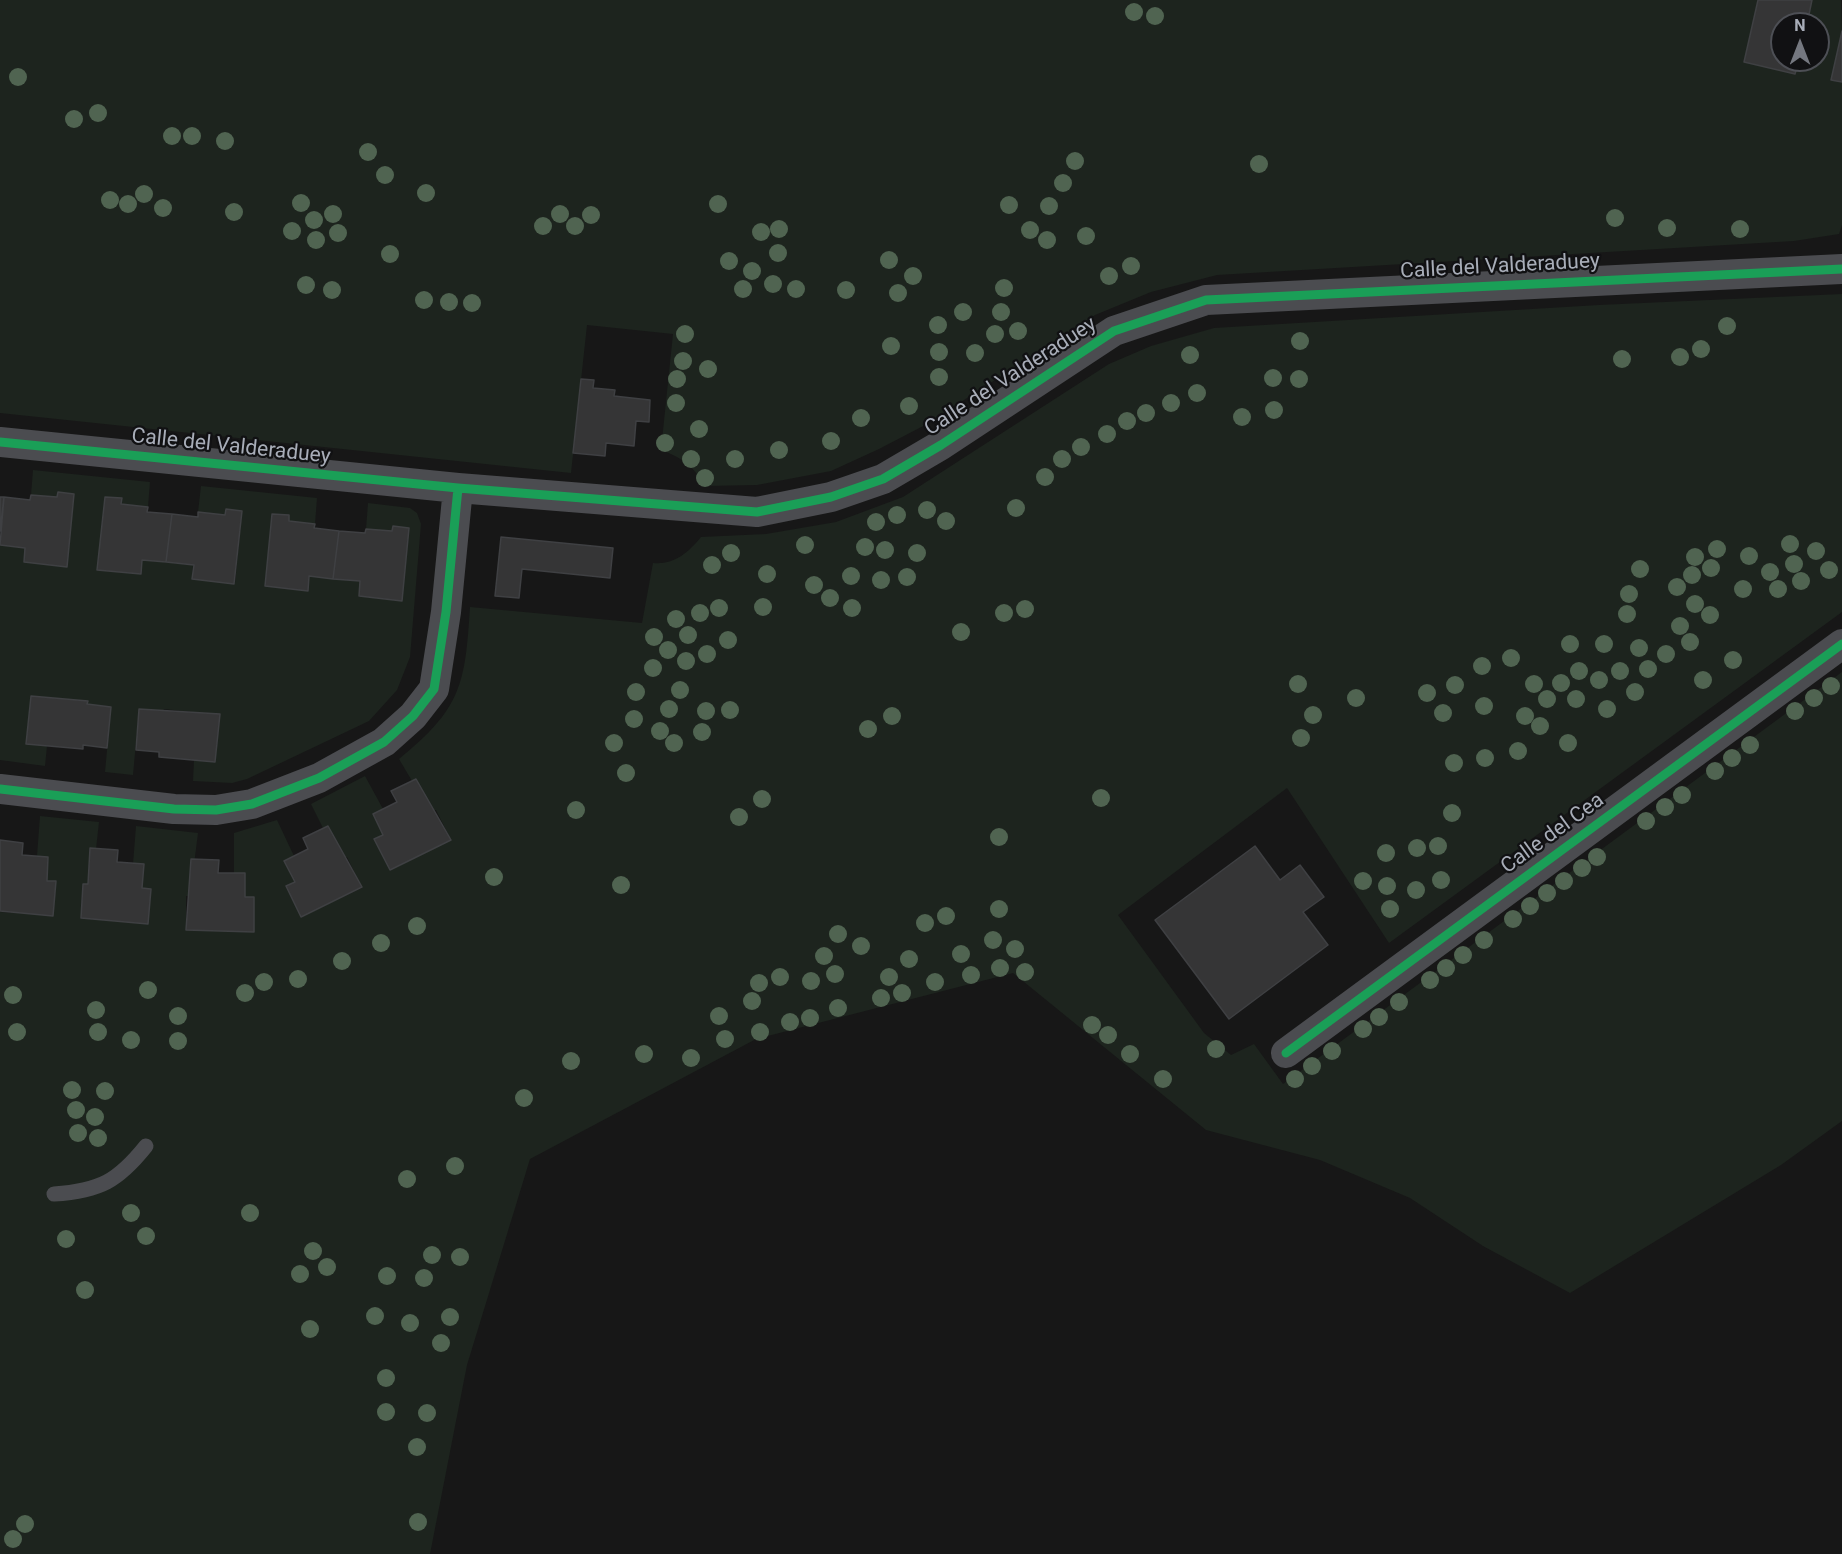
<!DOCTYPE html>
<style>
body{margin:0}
#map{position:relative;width:1842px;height:1554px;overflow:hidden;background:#171717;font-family:Roboto,sans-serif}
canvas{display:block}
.north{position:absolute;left:1770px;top:12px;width:60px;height:60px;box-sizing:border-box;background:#111113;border:2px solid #4d4f55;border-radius:50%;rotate:0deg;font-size:16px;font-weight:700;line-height:24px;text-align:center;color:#a8adb8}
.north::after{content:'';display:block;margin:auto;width:21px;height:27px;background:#757880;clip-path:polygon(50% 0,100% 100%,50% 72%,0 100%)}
</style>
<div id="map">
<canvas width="1842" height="1554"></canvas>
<div class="north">N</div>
</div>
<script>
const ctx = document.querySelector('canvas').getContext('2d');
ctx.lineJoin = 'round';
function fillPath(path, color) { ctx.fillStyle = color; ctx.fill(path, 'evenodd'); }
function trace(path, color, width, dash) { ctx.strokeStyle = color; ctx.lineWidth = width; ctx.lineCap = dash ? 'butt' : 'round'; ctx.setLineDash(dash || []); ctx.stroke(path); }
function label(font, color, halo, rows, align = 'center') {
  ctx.font = font + ' Roboto,sans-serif'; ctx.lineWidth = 4.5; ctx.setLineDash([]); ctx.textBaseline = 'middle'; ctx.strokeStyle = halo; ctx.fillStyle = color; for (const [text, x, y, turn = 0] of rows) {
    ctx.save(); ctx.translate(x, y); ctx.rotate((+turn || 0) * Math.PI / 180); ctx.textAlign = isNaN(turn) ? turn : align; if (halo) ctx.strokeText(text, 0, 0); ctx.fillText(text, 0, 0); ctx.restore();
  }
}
const green = new Path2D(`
 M0,0h1758l-14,62 51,12 4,-14h19v-36h-11l5,-24h29l1,31 -10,49 10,2v143l-3,9 -45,7 -577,34 -66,17 -56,23 -168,109 -48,25 -48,22 -74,14 -52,1c-11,-19 -22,-28 -44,-36l12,-116 -86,-9 -16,148 -571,-60z
 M1842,294v318l-453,331 -102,-155 -169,127 86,118 27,22 23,-11 29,40 559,-412v449l-61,44 -211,128 -87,-47 -73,-48 -90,-38 -114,-30 -193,-157 -257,66 -226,120 -63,206 -37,189h-430v-642l53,3 3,-33 -9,-1 1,-24 -11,-1 3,-40 59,6 -3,27 -6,-1 -2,36h-5l-2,34 67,6 3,-35 -9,-1 -9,-24 3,-38 62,7 -8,63h-4v34l67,1 1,-33 -9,-1v-24h-11v-40l43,-13 17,36 -10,5 11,21 -9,4 15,31 61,-29 -15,-31 -3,1 -16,-32 -5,2 -12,-24 54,-28 18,33 -10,5 10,21 -8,4 15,31 61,-30 -15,-30 -4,1 -16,-32 -4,2 -13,-22c63,-51 66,-75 71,-152l172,16 11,-60c21,2 35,-10 48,-26l65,-3 70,-12 67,-25 206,-133 42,-18 63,-18 385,-23z
 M33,470l117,12 -2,25 -27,-3 1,-6 -17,-1 -7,73 43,4 1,-14 51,5 -1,14 43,4 7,-72 -17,4 -27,-3 3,-26 116,12 -2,26 -26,-3v-6l-17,-1 -7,72 43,5 1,-15 51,5 -1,15 42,5 8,-73 -16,-2 -1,5 -26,-2 2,-26 42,5 7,5 4,11 -11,133 -13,33 -28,31 -122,58 -15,4 -39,-2 1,-21 21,2 5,-47 -56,-6 -1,2 -24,-2 -6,66 -28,-3 6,-65 -24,-3v-3l-56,-5 -5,47 21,3 -2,20 -45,-6v-215l25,3v14l42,4 7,-72 -13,-2 -4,5 -26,-2z`);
const building = new Path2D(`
 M1758,0h54l-5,24h-25v36h17l-4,14 -51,-12z
 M1842,31v51l-11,-2z
 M581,379l13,1 -1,8 22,2 -1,6 36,4 -1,22 -13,-1 -2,25 -28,-3 -1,13 -32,-3z
 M58,492l16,2 -7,73 -43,-5 1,-14 -25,-3 4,-48 26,3 1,-5 26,2z
 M0,497h4l-4,34z
 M105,497l17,1 -1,6 27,3 -1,5 25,2 -6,48 -24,-2 -1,14 -44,-4z
 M226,509l16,2 -8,73 -42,-5 2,-14 -28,-3 6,-48 26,3v-5l27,3z
 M272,514l17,1v6l26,3 -1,4 25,3 -6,48 -24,-3 -1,15 -43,-5z
 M393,526l16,2 -7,73 -43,-5 1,-15 -27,-2 6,-48 26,2 1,-4 26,2z
 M501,537l112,11 -3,30 -88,-9 -3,29 -24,-2z
 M31,696l57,5 -1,3 24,3 -4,41 -24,-3v4l-57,-5z
 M139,709l81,5 -5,48 -56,-5v-5l-23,-2z
 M416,779l35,61 -61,30 -16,-31 9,-4 -10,-21 24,-12 -6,-11z
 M328,826l34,61 -61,30 -15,-31 9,-4 -11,-21 24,-12 -5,-11z
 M0,840l23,3 -1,12 26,2 -1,24h9l-3,35 -53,-5z
 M1255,846l25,34 20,-15 24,32 -21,15 25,33 -99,74 -74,-99z
 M90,848l28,2 -1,12 27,2 -2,24 9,1 -3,35 -67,-6 2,-34h5z
 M191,859l28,1 -1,13h27v24h9v35l-68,-2z`);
const lane = new Path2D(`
 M54,1194c46,-3 64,-13 92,-48`);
const street = new Path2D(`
 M0,442l458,46 299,24 74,-15 52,-18 58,-34 173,-114 92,-31 636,-31
 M0,789l174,20 42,1 36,-6 67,-26 65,-36 29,-26 21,-27 12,-77 12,-124
 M1286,1053l556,-409`);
const cycleway = new Path2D(`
 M0,442l458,46 299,24 74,-15 52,-18 58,-34 173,-114 92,-31 636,-31
 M0,789l174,20 42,1 36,-6 67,-26 65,-36 29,-26 21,-27 12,-77 12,-124
 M1286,1053l556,-409`);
const trees = [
 [1134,12],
 [1155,16],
 [18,77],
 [98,113],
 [74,119],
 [172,136],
 [192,136],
 [225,141],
 [368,152],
 [1075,161],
 [1259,164],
 [385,175],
 [1063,183],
 [426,193],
 [144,194],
 [110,200],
 [301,203],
 [128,204],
 [718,204],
 [1009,205],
 [1049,206],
 [163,208],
 [234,212],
 [333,214],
 [560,214],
 [591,215],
 [1615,218],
 [314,220],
 [543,226],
 [575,226],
 [1667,228],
 [779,229],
 [1740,229],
 [1030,230],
 [292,231],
 [761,232],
 [338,233],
 [1086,236],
 [316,240],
 [1047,240],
 [778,253],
 [390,254],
 [889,260],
 [729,261],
 [1131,266],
 [752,271],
 [913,276],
 [1109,276],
 [773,284],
 [306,285],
 [1004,288],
 [743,289],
 [796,289],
 [332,290],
 [846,290],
 [898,293],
 [424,300],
 [449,302],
 [472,303],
 [963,312],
 [1001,312],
 [938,325],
 [1727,326],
 [1018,331],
 [685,334],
 [995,334],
 [1300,341],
 [891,346],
 [1701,349],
 [939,352],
 [975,353],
 [1190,355],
 [1680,357],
 [1622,359],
 [683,361],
 [708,369],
 [939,377],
 [1273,378],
 [677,379],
 [1299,379],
 [1197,393],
 [676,403],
 [1171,403],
 [909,406],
 [1274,410],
 [1146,413],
 [1242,417],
 [861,418],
 [1127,421],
 [699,429],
 [1107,434],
 [831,441],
 [665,443],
 [1081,447],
 [779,450],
 [691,459],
 [735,459],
 [1062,459],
 [1045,477],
 [705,478],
 [1016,508],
 [927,510],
 [897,515],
 [946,521],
 [876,522],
 [1790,544],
 [805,545],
 [865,547],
 [1717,549],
 [885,550],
 [1816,551],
 [731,553],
 [917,553],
 [1749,556],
 [1695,557],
 [1794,564],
 [712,565],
 [1711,568],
 [1640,569],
 [1829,570],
 [1770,572],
 [767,574],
 [1692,575],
 [851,576],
 [907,577],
 [881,580],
 [1801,581],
 [814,585],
 [1677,587],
 [1743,589],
 [1778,589],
 [1629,594],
 [830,598],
 [1695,604],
 [763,607],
 [719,608],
 [852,608],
 [1025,609],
 [700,613],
 [1004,613],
 [1627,614],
 [1710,615],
 [676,619],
 [1680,626],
 [961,632],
 [688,635],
 [654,637],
 [728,640],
 [1690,642],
 [1570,644],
 [1604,644],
 [1639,648],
 [668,650],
 [707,654],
 [1666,654],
 [1511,658],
 [1733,660],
 [686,661],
 [1482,666],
 [653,668],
 [1648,669],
 [1579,671],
 [1620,671],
 [1599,680],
 [1703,680],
 [1561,683],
 [1298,684],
 [1534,684],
 [1455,685],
 [1831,686],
 [680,690],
 [636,692],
 [1635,692],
 [1427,693],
 [1356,698],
 [1814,698],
 [1547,699],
 [1576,699],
 [1484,706],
 [669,709],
 [1607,709],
 [730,710],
 [706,711],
 [1795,711],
 [1443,713],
 [1313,715],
 [892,716],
 [1525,716],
 [634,719],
 [1540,726],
 [868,729],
 [660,731],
 [702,732],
 [1301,738],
 [614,743],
 [674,743],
 [1568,743],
 [1750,745],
 [1518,751],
 [1485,758],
 [1732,758],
 [1454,763],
 [1715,771],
 [626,773],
 [1682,795],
 [1101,798],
 [762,799],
 [1665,807],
 [576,810],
 [1452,813],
 [739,817],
 [1646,821],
 [999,837],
 [1438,846],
 [1417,848],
 [1386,853],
 [1597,857],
 [1582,868],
 [494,877],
 [1441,880],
 [1363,881],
 [1564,881],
 [621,885],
 [1387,886],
 [1416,890],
 [1547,893],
 [1530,906],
 [999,909],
 [1390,909],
 [946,916],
 [1513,919],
 [925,923],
 [417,926],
 [838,934],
 [993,940],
 [1484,940],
 [381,943],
 [861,946],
 [1015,949],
 [961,954],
 [1463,955],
 [824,956],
 [909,959],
 [342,961],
 [1000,968],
 [1446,968],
 [1025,972],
 [835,974],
 [971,975],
 [780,977],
 [889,977],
 [298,979],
 [1430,980],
 [811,981],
 [264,982],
 [935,982],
 [759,983],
 [148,990],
 [245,993],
 [902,993],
 [13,995],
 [881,998],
 [752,1001],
 [1399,1002],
 [838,1008],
 [96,1010],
 [178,1016],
 [719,1016],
 [1379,1017],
 [810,1018],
 [790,1022],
 [1092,1025],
 [1363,1029],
 [17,1032],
 [98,1032],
 [760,1032],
 [1108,1035],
 [725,1039],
 [131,1040],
 [178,1041],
 [1216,1049],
 [1332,1051],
 [644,1054],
 [1130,1054],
 [691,1058],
 [571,1061],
 [1312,1066],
 [1163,1079],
 [1295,1079],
 [72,1090],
 [105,1091],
 [524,1098],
 [76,1110],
 [95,1117],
 [78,1133],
 [98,1138],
 [455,1166],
 [407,1179],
 [131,1213],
 [250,1213],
 [146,1236],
 [66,1239],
 [313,1251],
 [432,1255],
 [460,1257],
 [327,1267],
 [300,1274],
 [387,1276],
 [424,1278],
 [85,1290],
 [375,1316],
 [450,1317],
 [410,1323],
 [310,1329],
 [441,1343],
 [386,1378],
 [386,1412],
 [427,1413],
 [417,1447],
 [418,1522],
 [25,1524],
 [13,1539]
];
const streetNames = [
 ["Calle del Valderaduey",1500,267,-3],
 ["Calle del Valderaduey",1011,377,-33],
 ["Calle del Valderaduey",231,447,6],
 ["Calle del Cea",1553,834,-36]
];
fillPath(green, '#1d241e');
fillPath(building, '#353536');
trace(building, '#3f4043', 1.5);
trace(lane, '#4b4c50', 15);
trace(street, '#4b4c50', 30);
trace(cycleway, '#1a9f57', 9);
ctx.fillStyle = '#506451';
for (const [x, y] of trees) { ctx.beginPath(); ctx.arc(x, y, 9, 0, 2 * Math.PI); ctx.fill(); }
label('21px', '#a8adb8', '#111113', streetNames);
</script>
